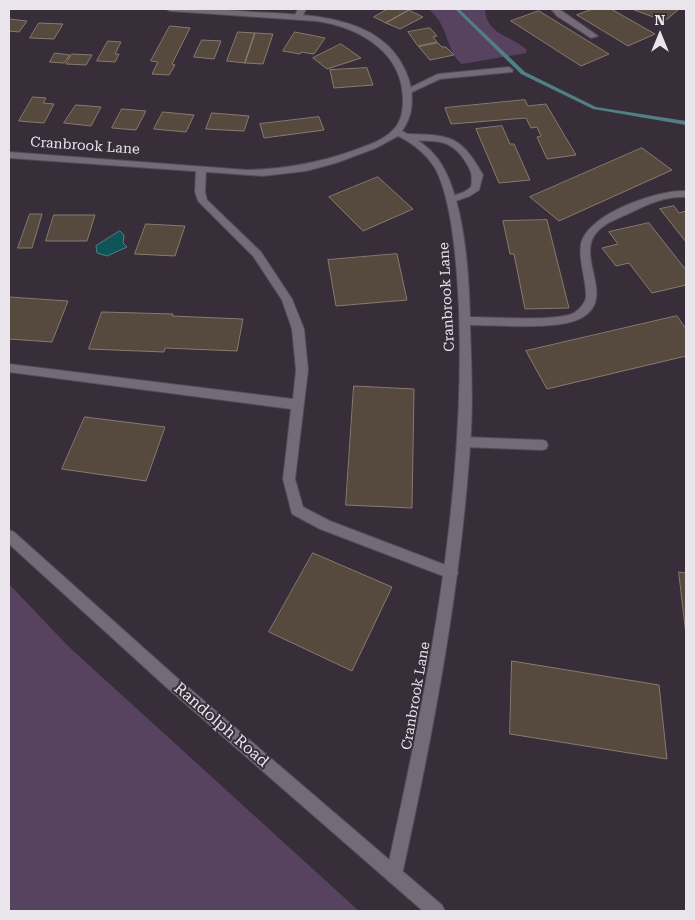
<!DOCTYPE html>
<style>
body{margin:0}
#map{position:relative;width:695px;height:920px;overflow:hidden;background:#372e3a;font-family:"Roboto Serif",serif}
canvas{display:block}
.frame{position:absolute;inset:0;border:10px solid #eae4ed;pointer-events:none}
.north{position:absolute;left:635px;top:10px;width:50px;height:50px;-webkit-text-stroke:4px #372e3a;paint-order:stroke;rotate:0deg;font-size:14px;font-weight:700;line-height:20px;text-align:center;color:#eae4ed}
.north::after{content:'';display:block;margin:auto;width:18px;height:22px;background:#eae4ed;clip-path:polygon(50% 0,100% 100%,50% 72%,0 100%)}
</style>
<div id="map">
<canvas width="695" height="920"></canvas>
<div class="frame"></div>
<div class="north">N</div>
</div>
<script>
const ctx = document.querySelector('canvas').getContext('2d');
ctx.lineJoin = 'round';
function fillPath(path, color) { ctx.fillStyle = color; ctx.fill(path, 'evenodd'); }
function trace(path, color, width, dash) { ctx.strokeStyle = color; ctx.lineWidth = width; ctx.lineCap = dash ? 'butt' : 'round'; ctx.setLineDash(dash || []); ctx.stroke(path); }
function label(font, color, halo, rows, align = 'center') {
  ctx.font = font + ' "Roboto Serif",serif'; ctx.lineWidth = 4; ctx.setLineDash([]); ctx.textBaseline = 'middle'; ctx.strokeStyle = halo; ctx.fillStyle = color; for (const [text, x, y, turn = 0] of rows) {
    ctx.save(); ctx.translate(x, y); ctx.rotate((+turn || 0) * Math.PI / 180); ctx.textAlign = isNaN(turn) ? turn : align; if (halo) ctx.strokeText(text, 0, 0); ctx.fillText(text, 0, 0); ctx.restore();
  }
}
const green = new Path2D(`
 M428,9h57c1,26 26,26 42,41l-1,3 -64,11c-17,-13 -12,-39 -34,-55z
 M9,584l59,62 291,265h-350z`);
const water = new Path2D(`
 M120,231l4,4 -1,8 4,4 -20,9 -10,-3 -1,-7z`);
const stream = new Path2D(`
 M455,9h4l66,63 71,35 90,14v4l-93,-16 -72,-35z`);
const building = new Path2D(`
 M388,9h18l3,1 -23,13 -12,-6z
 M593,9h18l44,25 -27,12 -51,-31z
 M632,9h47l-14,12z
 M409,10l14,7 -23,12 -14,-6z
 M539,11l70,43 -28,12 -70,-45z
 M9,19l18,2 -8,11 -10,-1z
 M39,23l24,1 -9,15 -24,-1z
 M170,26l20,2 -18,36 3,1 -6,10 -17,-1 6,-12 -7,-1z
 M430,28l7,8 -4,1 4,5 -19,4 -10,-14z
 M238,32l17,1 -10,30 -18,-2z
 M295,32l30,6 -11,16 -13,-2 -1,2 -17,-3z
 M255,33l18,1 -10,30 -18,-1z
 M202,40l19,1 -7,18 -20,-2z
 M108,41l13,1 -6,12h4l-4,8 -18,-1z
 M438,43l4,4h4l8,8 -24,5 -11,-13z
 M341,44l20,14 -34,11 -14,-11z
 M55,53l15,2 -6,8 -14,-1z
 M72,54l20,1 -6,10 -20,-1z
 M367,68l6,17 -39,3 -4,-18z
 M33,97l13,1 -3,5 11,1 -10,19 -25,-2z
 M525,100l3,6 18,-2 30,51 -29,4 -10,-22 4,-1 -4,-9 -6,1 -5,-10 -75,6 -6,-16z
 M76,105l25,2 -10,19 -27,-3z
 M122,109l24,2 -10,19 -24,-2z
 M163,112l31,3 -8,17 -32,-3z
 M212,113l37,3 -5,15 -38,-2z
 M319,117l5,13 -60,8 -4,-14z
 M502,126l8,18h4l16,36 -31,3 -23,-54z
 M642,148l30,22 -113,51 -29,-24z
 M378,177l35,32 -50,22 -34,-34z
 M674,206l5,7 7,-2v31l-26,-33z
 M30,214h12l-10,34h-14z
 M54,215h41l-8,26h-41z
 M547,220l22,88 -44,1 -11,-55h-4l-7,-33z
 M649,223l37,47v15l-34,8 -23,-30 -13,3 -14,-18 16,-4 -9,-12z
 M146,224l39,2 -10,30 -40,-2z
 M397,254l10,46 -71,6 -8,-46z
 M9,297l59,4 -16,41 -43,-3z
 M102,312l71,2 -1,2 71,3 -6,32 -72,-3 -1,4 -75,-3z
 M677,316l9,13v27l-139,33 -21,-38z
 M354,386l60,3 -2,119 -66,-3z
 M85,417l80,10 -19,54 -84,-12z
 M313,553l79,34 -40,84 -83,-39z
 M679,572l7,1v61z
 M512,661l147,24 8,74 -157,-25z`);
const lane = new Path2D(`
 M298,9h8l-5,10h-3l-4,-2z
 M509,67l4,3 -1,2 -72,7 -30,14 -7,-2 35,-17z
 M408,134c43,1 53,2 75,41l-4,15 -9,6 -20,7 -3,-1v-4l17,-6 7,-5c2,-12 0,-17 -6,-26 -17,-27 -34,-17 -60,-22v-4z
 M201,167l5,3 -1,22 2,8 54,52 31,47 12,30 4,41 -13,109 8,28 27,14 126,48 2,4 -2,4 -5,2 -131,-50 -28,-15 -9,-35 8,-70 -282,-37v-8l284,35 3,-29 -4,-41 -10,-29 -29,-44 -55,-55 -3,-9 1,-22z
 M464,437l78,3 4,1 2,4 -2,4 -4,1 -78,-3 -4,-1 -2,-4 2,-4z`);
const street = new Path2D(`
 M166,9c29,-2 59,1 87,3 57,3 135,2 156,68 5,18 4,36 -7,51 14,7 27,16 36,28 26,36 31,114 32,158 23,0 86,5 104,-4 6,-4 10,-9 12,-15 1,-18 -8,-36 -5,-54 6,-30 78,-55 105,-53v6c-20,-1 -36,6 -54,15 -12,6 -27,10 -36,21 -20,25 20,64 -13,84 -21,14 -86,8 -113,8 1,35 3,71 1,106 -9,150 -37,298 -69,444l-2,6 -6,2 -6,-2 -2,-6c41,-186 80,-376 73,-567 -2,-38 -6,-107 -24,-140 -9,-14 -22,-25 -37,-32l-22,12 -40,15 -30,8 -43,5 -254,-18v-6l238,18c38,-1 72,-7 108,-20 13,-5 27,-9 37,-19 9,-8 11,-19 11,-31 0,-49 -45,-73 -87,-79l-146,-10z
 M551,9h8l39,27 -7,2 -34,-22z`);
const secondary = new Path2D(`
 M9,530l5,2 161,144 267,229 3,6h-22l-258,-225 -156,-142z`);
const streetNames = [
 ["Cranbrook Lane",85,146,4],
 ["Cranbrook Lane",447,297,-93],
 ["Cranbrook Lane",416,696,-80]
];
const nearStreetnames = [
 ["Randolph Road",221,725,41]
];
fillPath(green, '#574260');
fillPath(water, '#0e5559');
trace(water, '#508085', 1);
fillPath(stream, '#508085');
fillPath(building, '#56493e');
trace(building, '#887a6e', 1);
trace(lane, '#534c56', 2);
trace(street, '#534c56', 2);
trace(secondary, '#534c56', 2);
fillPath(lane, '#746a78');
fillPath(street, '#746a78');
fillPath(secondary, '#746a78');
label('14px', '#eae4ed', '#372e3a', streetNames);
label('16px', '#eae4ed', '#372e3a', nearStreetnames);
</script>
